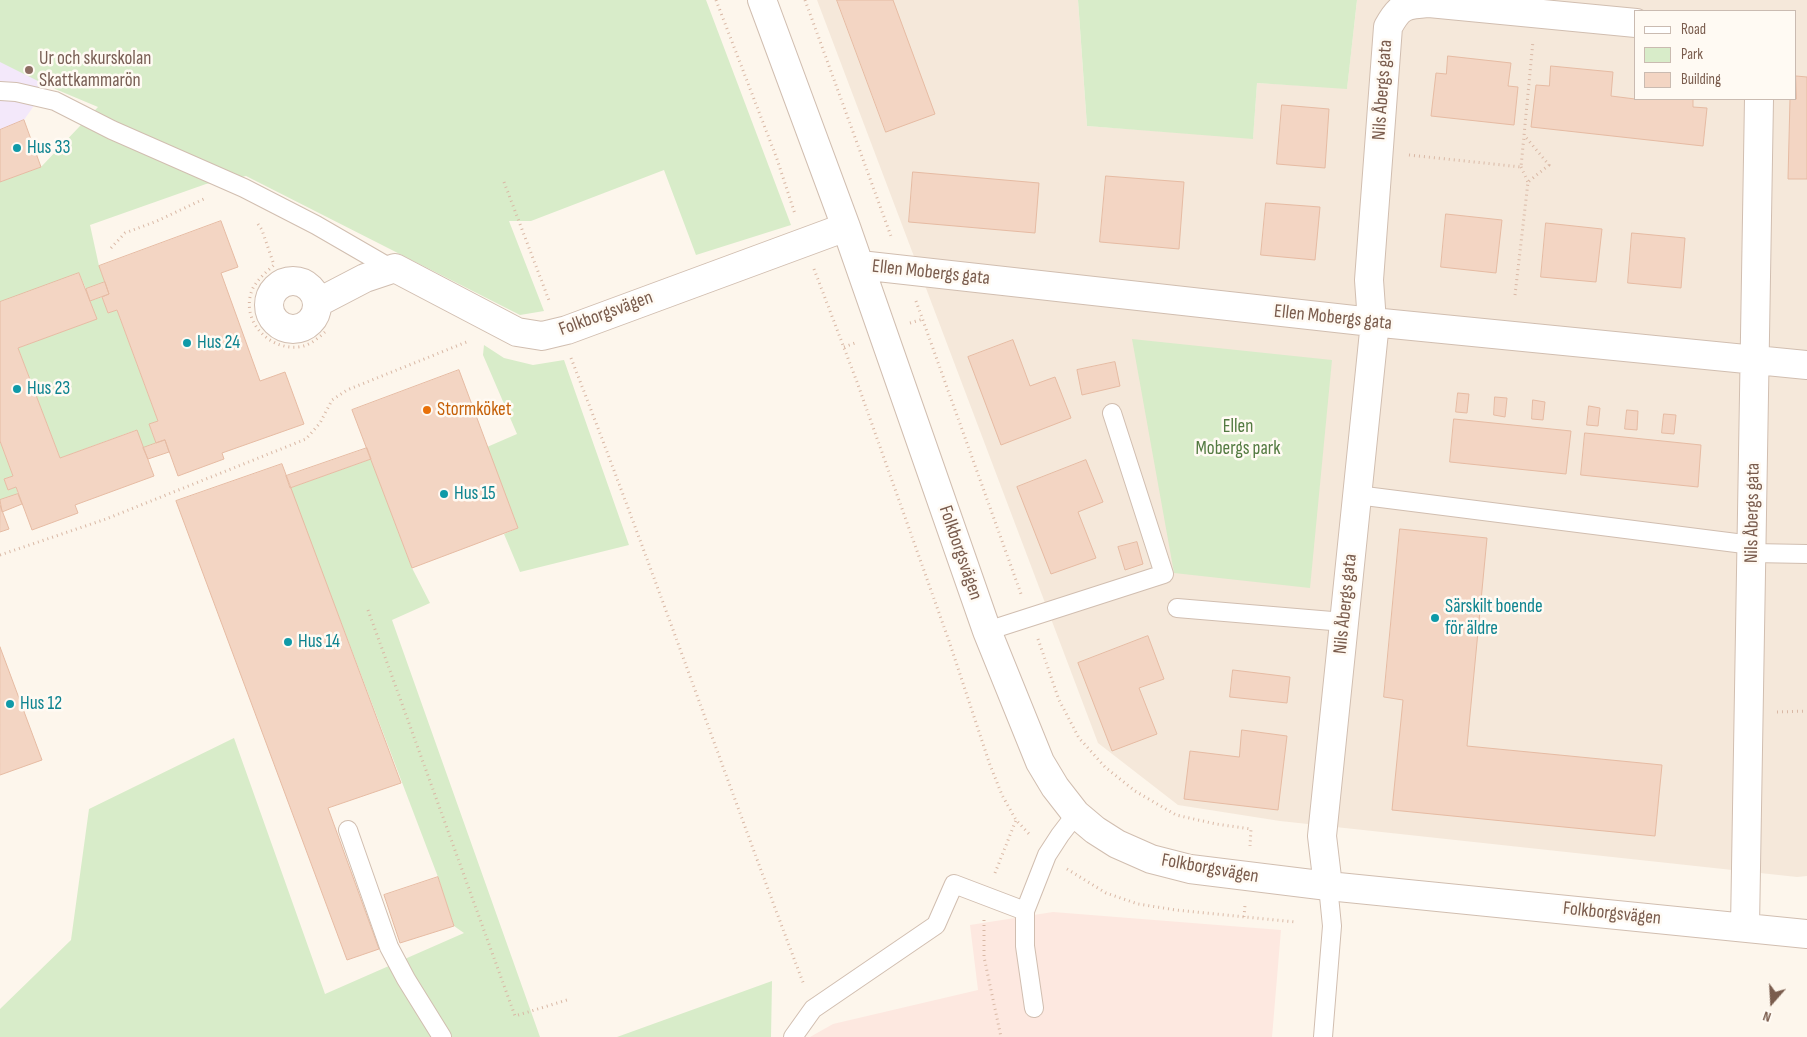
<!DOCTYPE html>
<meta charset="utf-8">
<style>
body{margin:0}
#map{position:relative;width:1807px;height:1037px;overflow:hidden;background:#fdf6ec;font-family:"Sofia Sans Condensed",sans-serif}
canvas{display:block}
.legend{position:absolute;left:1634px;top:10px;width:162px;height:90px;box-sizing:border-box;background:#fffaf3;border:1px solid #cabbb1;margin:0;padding:6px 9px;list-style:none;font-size:15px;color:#7a5c4d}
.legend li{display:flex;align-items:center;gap:10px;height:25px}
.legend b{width:25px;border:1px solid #cabbb1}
.north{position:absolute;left:1747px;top:977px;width:50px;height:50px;-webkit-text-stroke:4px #fffaf3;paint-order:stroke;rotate:199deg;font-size:14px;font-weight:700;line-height:20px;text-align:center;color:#7a5c4d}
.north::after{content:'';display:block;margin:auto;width:18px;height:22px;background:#7a5c4d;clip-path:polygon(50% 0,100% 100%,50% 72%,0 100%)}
</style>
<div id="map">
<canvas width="1807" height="1037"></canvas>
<ul class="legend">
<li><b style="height:6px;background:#fff"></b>Road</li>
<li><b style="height:14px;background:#d8ecc9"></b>Park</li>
<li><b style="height:14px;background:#f3d5c3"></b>Building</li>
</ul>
<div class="north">N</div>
</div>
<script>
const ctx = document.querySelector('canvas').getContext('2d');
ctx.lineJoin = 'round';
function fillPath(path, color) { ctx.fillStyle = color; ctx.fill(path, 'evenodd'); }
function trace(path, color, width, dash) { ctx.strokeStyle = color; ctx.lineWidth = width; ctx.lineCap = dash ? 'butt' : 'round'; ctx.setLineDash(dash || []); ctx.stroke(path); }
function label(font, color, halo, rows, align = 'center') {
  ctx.font = font + ' "Sofia Sans Condensed",sans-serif'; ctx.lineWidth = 5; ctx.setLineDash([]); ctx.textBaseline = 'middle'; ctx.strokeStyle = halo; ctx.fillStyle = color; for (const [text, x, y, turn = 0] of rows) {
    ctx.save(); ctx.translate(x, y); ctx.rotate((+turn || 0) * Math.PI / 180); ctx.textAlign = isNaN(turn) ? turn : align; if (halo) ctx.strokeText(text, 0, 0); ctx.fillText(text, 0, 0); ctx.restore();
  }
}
const residential = new Path2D(`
 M817,0h261l9,126 166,12 4,-55 90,5 10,-88h450v876l-10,1 -517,-56 -102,-16 -80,-62zM1636,11h160v88h-160z`);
const commercial = new Path2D(`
 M1053,912l228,18 -9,107h-462l23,-13 145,-34 -8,-65z`);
const education = new Path2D(`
 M0,0l69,55 -45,65 -24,10z`);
const green = new Path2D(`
 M0,0h706l85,225 -95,30 -32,-85 -133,51h-22l35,90 -24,4 -274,-139 -40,8 -116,41 9,41 6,16 -19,7 -7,-16 -79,29v-120l41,-15 57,-60 -50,-21 -48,-24z
 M1078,0h279l-10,89 -90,-6 -4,56 -166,-13z
 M102,297l6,16 9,-3 41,111 -9,3 7,19 -13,5 -7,-18 -76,28 -42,-110 78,-29 -6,-18z
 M1132,339l200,21 -22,228 -136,-15z
 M484,345l20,13 29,7 31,-5 65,185 -109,27 -16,-38 14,-6 -31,-81 30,-13 -34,-79z
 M0,441l13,35 -9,3 4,11 8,-3 2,7 -18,6z
 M371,459l41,109 18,35 -38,17 148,417h-540v-28l71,-69 18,-131 145,-71 91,256 139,-61 -10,-7 -16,-49 -148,-389z
 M772,981l-1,56h-154z`);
const building = new Path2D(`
 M837,0h56l42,114 -49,18z
 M1448,56l63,7 -3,23 10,1 -4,38 -83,-9 5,-43 10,1z
 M1551,66l62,6 -2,24 24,3 1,-6v6h57v8l14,1 -4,38 -172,-19 5,-42 13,1z
 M1796,76l11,1v102h-19l2,-80h6z
 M1282,105l47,4 -4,59 -48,-4z
 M24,120l17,47 -41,15v-52z
 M913,172l126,11 -4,50 -126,-11z
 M1106,176l78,6 -5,67 -79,-7z
 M1266,203l54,4 -5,53 -54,-5z
 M1446,214l56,6 -6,53 -55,-6z
 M221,221l17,46 -17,6 39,108 25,-9 19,52 -82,29 2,6 -46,17 -13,-36 -9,3 -7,-19 9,-3 -41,-111 -9,3 -6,-16 7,-3 -10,-28z
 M1546,223l56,6 -6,53 -55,-5z
 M1632,233l53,5 -4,50 -53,-5z
 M79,273l18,46 -79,29 42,110 77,-28 17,46 -79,29 3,8 -46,17 -16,-43 -8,3 -4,-11 9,-3 -13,-35v-139z
 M105,282l4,12 -19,7 -4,-12z
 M1013,340l17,46 25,-9 16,41 -70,27 -33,-88z
 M1115,362l5,24 -38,9 -5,-25z
 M459,370l59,158 -106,40 -60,-158z
 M1458,393l11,1 -2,19 -11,-1z
 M1495,397l12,1 -2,19 -11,-2z
 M1533,400l12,2 -2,18 -11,-1z
 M1589,406l11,2 -2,18 -11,-1z
 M1627,410l11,1 -1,19 -12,-1z
 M1664,414l12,1 -2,19 -12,-1z
 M1454,419l117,12 -5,43 -116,-12z
 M1585,433l116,12 -3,42 -117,-12z
 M165,440l4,12 -21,7 -5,-11z
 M367,448l4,11 -81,29 -4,-12z
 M1086,460l17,42 -25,10 18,46 -45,16 -34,-87z
 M282,464l119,319 -73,25 51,141 -32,11 -171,-459z
 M18,494l4,10 -20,8 -2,-12z
 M0,505l9,24 -9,3z
 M1400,529l87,9 -20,208 195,19 -7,71 -263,-26 11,-110 -19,-3z
 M1137,542l6,22 -18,6 -7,-23z
 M1148,636l16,43 -25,9 18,46 -45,17 -34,-88z
 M0,647l42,113 -42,15z
 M1233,670l57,7 -3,26 -57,-6z
 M1242,730l45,6 -9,74 -94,-11 6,-48 49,6z
 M438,877l16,49 -54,17 -16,-48z`);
const path = new Path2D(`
 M716,0l61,159 18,55
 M805,0l87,239
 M1409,155l112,12 12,-126
 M1521,167l7,15
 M504,182l46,121
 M258,224l4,6 12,35c-8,7 -16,14 -21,23 -14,30 14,62 45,59 11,-1 19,-8 27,-15
 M111,248l14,-15 32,-12 49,-23
 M814,269l43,113 92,259 41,124 12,30 14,25 15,16
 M1515,295l13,-113 21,-17 -25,-30
 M916,301l105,293
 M910,323l13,-4
 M844,347l11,-4
 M571,358c81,208 154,419 233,627
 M0,555l106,-36 200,-80 14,-16 12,-23 15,-10 122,-49
 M368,610l147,406 52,-16
 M1038,639l21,61 20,38 26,29 30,24 41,24 40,9 35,5 -1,17
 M1777,712l30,-1
 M1067,869l39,24 32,11 38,6 120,12
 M995,873l21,-53
 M1244,917l1,-12
 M984,920v37l17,80`);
const lane = new Path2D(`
 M0,91l16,1 39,9 57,29 132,58 72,37 76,44
 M1357,495l395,50
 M1752,553l55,1
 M1177,608l167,14
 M987,631l177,-57 -52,-161
 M348,830l41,117 17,32 36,58
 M1034,1008l-9,-62v-35l22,-56 13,-20 16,-21
 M793,1037l20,-28 123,-84 18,-41 71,27
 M1323,1037l9,-111 -4,-40`);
const street = new Path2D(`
 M762,0l84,227 141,404 53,131 15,25 21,27 19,16 22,14 34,15 39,10 138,17 479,48
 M860,265l512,57 435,43
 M269 305a24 24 0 1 1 48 0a24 24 0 1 1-48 0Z
 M317,303l48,-25 30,-10 122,64 25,4 25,-6 279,-103
 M1372,322l-3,-42 19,-253c12,-22 17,-22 41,-24l207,20
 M1328,886l-6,-50 53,-514
 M1745,927l14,-828`);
const markers = [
 [29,70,5,"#8d6e63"],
 [17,148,5,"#0f9aa8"],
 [187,343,5,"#0f9aa8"],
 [17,389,5,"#0f9aa8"],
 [427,410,5,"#e8710a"],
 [444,494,5,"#0f9aa8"],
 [1435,618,5,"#0f9aa8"],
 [288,642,5,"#0f9aa8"],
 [10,704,5,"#0f9aa8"]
];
const educationNames = [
 ["Ur och skurskolan",39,59],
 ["Skattkammarön",39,81]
];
const streetNames = [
 ["Nils Åbergs gata",1383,90,-86],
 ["Ellen Mobergs gata",931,273,6],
 ["Folkborgsvägen",606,314,-20],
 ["Ellen Mobergs gata",1333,318,6],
 ["Nils Åbergs gata",1753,513,-89],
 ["Folkborgsvägen",960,553,71],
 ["Nils Åbergs gata",1346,604,-84],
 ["Folkborgsvägen",1210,869,10],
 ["Folkborgsvägen",1612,914,6]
];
const cultureNames = [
 ["Hus 33",27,148],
 ["Hus 24",197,343],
 ["Hus 23",27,389],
 ["Hus 15",454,494],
 ["Särskilt boende",1445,607],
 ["för äldre",1445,629],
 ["Hus 14",298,642],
 ["Hus 12",20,704]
];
const foodNames = [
 ["Stormköket",437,410]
];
const parkNames = [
 ["Ellen",1238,427],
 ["Mobergs park",1238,449]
];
fillPath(residential, '#f5e8da');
fillPath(commercial, '#fde8e0');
fillPath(education, '#f3e8fa');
fillPath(green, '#d8ecc9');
fillPath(building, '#f3d5c3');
trace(building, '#e6bba3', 1);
trace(lane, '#d1beb0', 20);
trace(street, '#d1beb0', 30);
trace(path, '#d9b8a5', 3, [1, 4]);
trace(lane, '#fff', 18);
trace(street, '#fff', 28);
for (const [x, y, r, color] of markers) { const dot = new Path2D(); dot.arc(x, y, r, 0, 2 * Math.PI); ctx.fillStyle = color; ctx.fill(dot); trace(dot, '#fffaf3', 2); }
label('19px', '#785e54', '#fffaf3', educationNames, 'left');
label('19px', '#7a5c4d', '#fffaf3', streetNames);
label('19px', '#0d838f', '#fffaf3', cultureNames, 'left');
label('19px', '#c56008', '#fffaf3', foodNames, 'left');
label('19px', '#537a41', '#fffaf3', parkNames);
</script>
